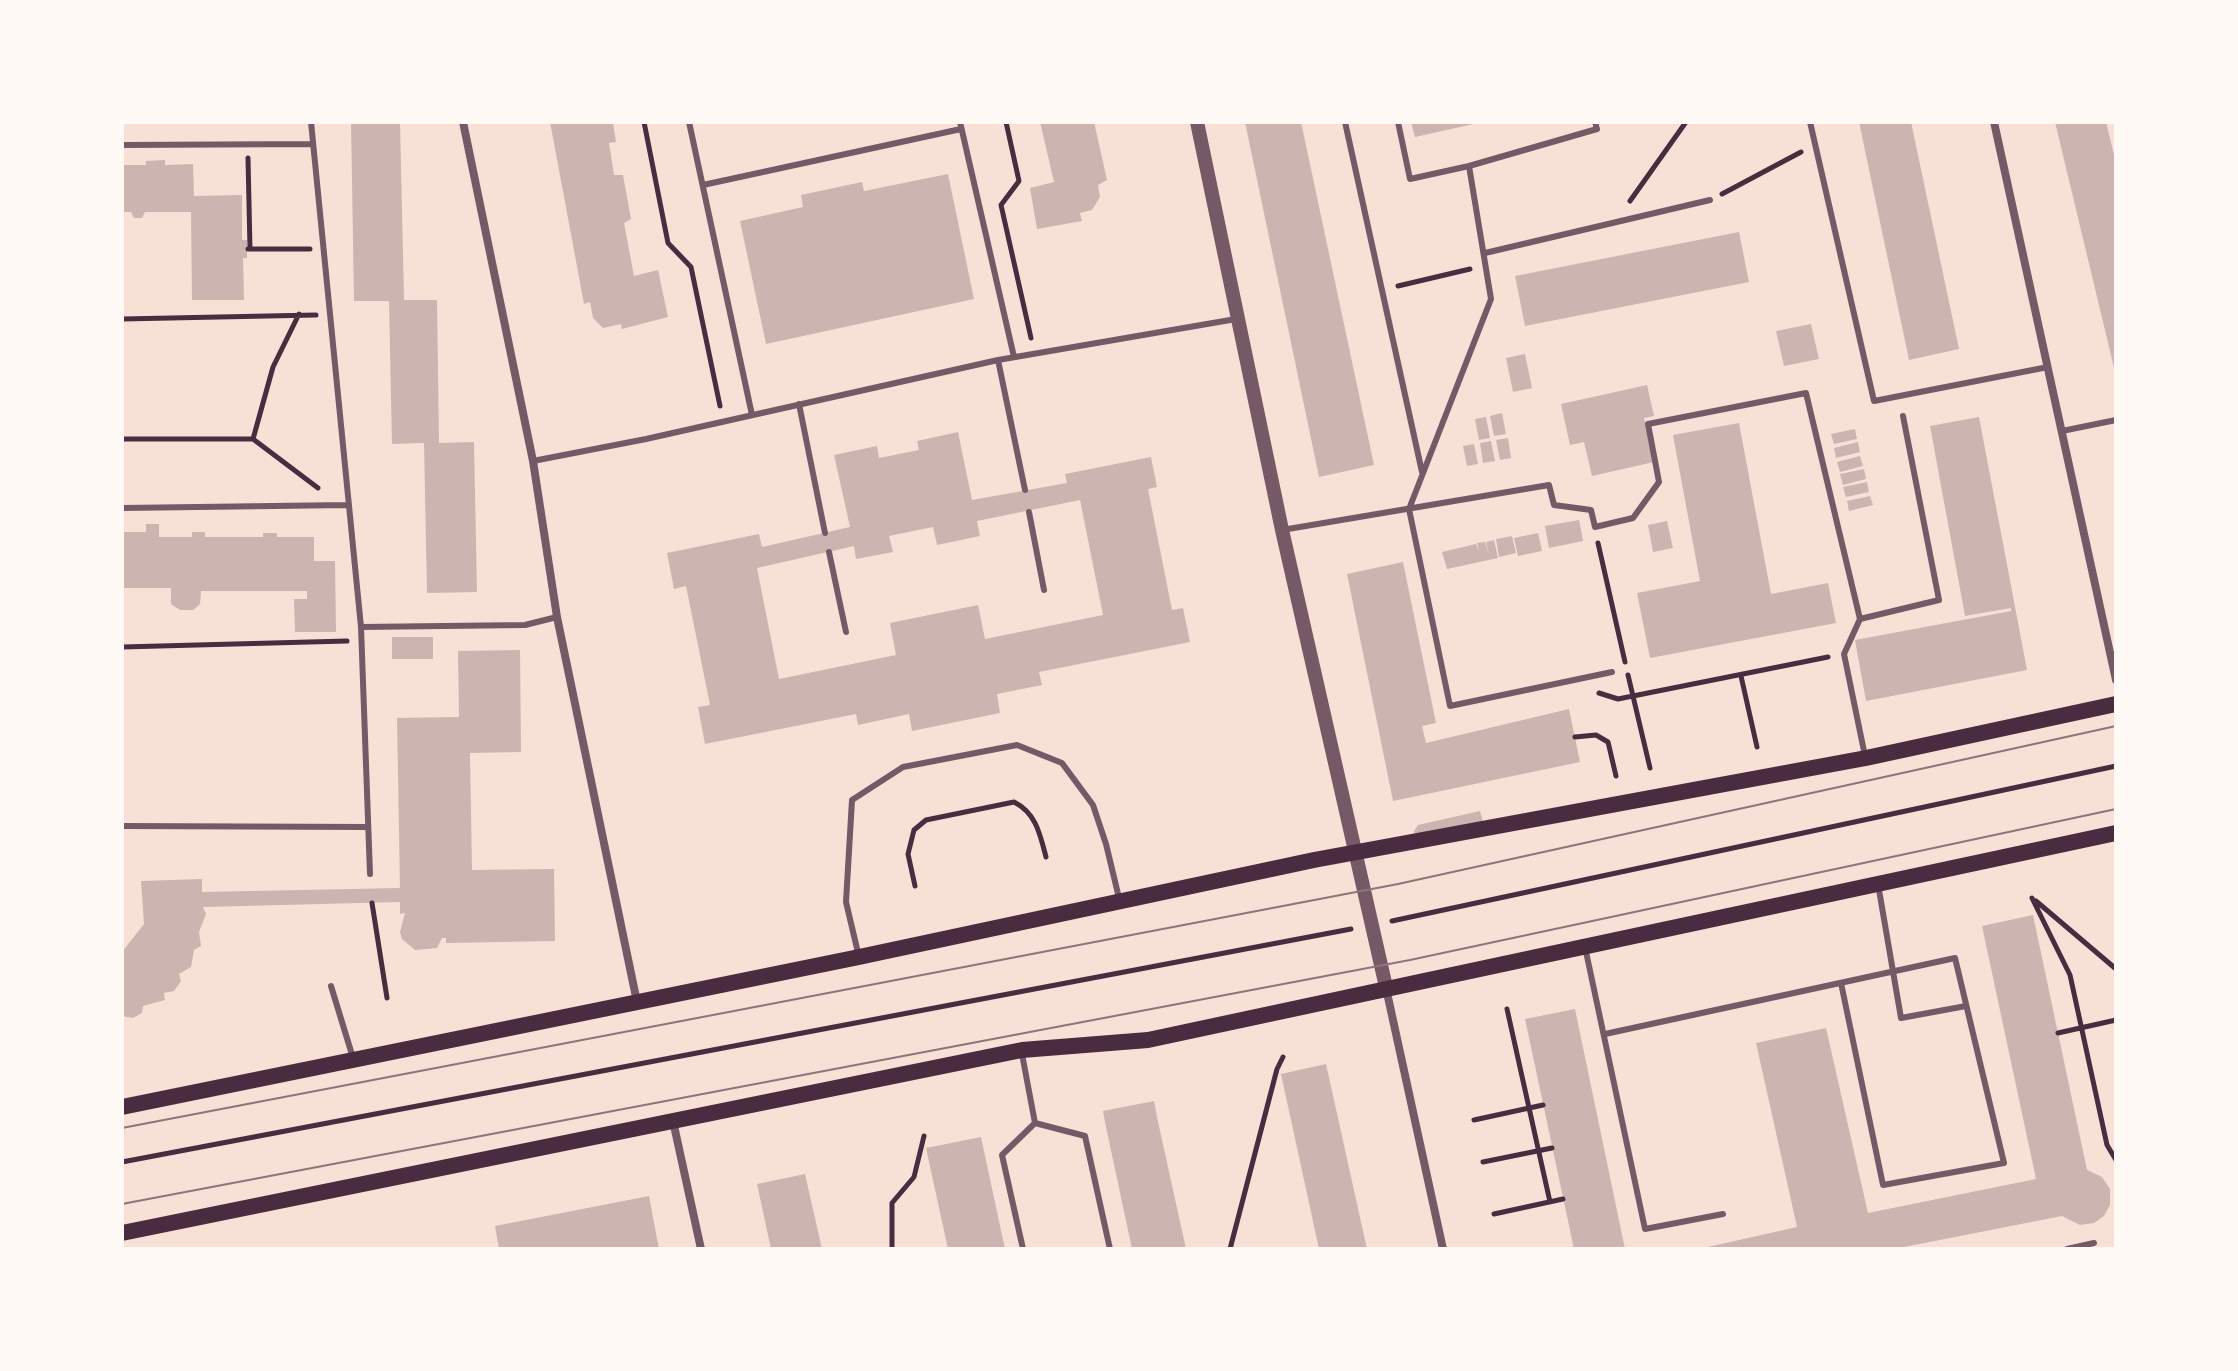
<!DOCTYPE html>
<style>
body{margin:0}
#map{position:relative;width:2238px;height:1371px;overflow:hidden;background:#f7e1d7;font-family:Barlow,sans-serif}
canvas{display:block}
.frame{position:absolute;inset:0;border:124px solid #fffaf5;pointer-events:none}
</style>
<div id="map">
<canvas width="2238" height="1371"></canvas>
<div class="frame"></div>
</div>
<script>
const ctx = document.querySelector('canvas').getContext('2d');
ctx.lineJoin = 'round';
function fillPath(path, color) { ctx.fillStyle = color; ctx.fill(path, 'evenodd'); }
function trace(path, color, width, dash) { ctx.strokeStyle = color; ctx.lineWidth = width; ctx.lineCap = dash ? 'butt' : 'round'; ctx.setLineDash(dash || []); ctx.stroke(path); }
const building = new Path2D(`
 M351,122h49l4,178h33l2,143 35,-1 3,150 -50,1 -3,-150 -32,1 -3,-143h-35z
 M550,122h63l3,20 -7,1 5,32h9l8,44 -7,4 10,53 24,-6 10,47 -46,12 -1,-5 -18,4 -10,-10 -3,-16 -6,2z
 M1040,122h54l13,58 -9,5 2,12 -8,13 -12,3 2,8 -45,8 -7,-41 24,-6z
 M1245,122h56l73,343 -55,12z
 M1411,122h67v1l-63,14z
 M1859,122h52l48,227 -50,11z
 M2055,122h51l10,41v213z
 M165,160v5l28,-1 1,32 48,-1v45h5v18h-4l1,42h-52l-1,-88h-46l-3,6h-8l-3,-6h-9v-47h24v-4z
 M948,174l26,125 -208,45 -26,-123 63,-14 -2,-12 61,-13 2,9z
 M1739,232l10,50 -224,44 -10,-50z
 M1811,324l8,35 -35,7 -8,-35z
 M1525,354l7,34 -19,4 -7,-34z
 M1647,385l7,31 -10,2 10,44 -62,14 -8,-34 -14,3 -9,-41z
 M1502,413l4,21 -12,2 -4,-20z
 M1486,417l4,21 -11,2 -4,-21z
 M1979,417l48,253 -161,31 -11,-61 156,-29v-3l-46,8 -35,-190z
 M1739,423l32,171 57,-11 8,40 -186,35 -13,-65 63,-12 -27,-146z
 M1855,429l2,10 -23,5 -3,-10z
 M958,432l14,68 95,-17 -2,-9 86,-17 6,30 -9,2 24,121 11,-2 7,34 -151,30 3,13 -45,9 3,19 -88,18 -3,-17 -51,11 -2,-11 -151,30 -7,-37 12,-2 -24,-119 -12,3 -7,-36 92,-19 3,13 88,-20 -16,-72 43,-9 2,12 40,-8 -2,-9zM1080,500l23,115 -118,24 -7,-34 -88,18 6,32 -117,24 -22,-111 97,-22 2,13 37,-7 -4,-16 44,-9 4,18 43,-9 -3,-15z
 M1508,438l3,20 -11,2 -4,-20z
 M1491,441l4,20 -12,2 -3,-20z
 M1858,442l2,10 -24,6 -2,-10z
 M1474,444l4,20 -11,2 -4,-20z
 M1860,456l3,10 -23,6 -3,-10z
 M1864,469l2,10 -23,6 -3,-11z
 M1867,482l2,10 -23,5 -3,-10z
 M1870,496l3,9 -24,6 -2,-10z
 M1579,520l4,21 -34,7 -4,-22z
 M1667,521l6,27 -20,4 -5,-27z
 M146,524h13v13h33v-5h13v5h58v-4h14v4h37v24h21l1,71h-41l-1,-33h13v-8h-106l-1,13 -7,6h-13l-9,-6v-16h-49v-56h24z
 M1538,533l4,18 -24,5 -4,-18z
 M1512,536l4,17 -17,4 -3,-18z
 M1494,540l4,18 -51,11 -5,-17 34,-8 3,8 -2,-9 8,-1 4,12 -3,-12z
 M1403,562l33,161 -14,3 4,17 143,-34 11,53 -187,39 -46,-227z
 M392,637h41v22h-41z
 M520,650l1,102 -51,1 2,117 82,-1 1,72 -109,2v-5h-4l-5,10 -22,2 -13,-11 -2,-7 5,-19 -5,1v-12l-197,5 3,7 -7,18 2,14 -7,4 -3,17 -12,7 2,7 -7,10 -10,2 1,7 -22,6 -1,7 -9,5 -11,-2v-64l22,-28 -3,-43 61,-2v13l198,-4 -3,-170 62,-1 -1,-66z
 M1480,811l3,11 -67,14 -2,-5 4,-6z
 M2033,915l54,255 15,7 8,12v16l-6,11 -10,7 -14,2 -18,-9 -168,33h-195l98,-22 -41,-184 70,-15 42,185 168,-34 -54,-253z
 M1575,1009l50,240h-51l-49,-230z
 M1326,1064l41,185h-48l-38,-175z
 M1154,1101l3,16 29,132h-54l-26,-122 -3,-16z
 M981,1137l24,112h-57l-22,-101z
 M805,1174l17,75h-51l-14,-65z
 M649,1196l10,53h-160l-4,-23z`);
const path = new Path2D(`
 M644,122l24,121 23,24 29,139
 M1006,122l13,59 -18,24 30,133
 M248,158l2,91
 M1722,194l79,-42
 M1630,201l56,-79
 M248,249h62
 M1398,286l72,-17
 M299,314l-26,53 -20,72 65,49
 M122,319l194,-4
 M122,439h131
 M1598,543l27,119
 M122,647l225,-6
 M1628,675l22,93
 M1741,676l16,71
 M1599,693l19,6 210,-42
 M1575,737l21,-2 12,7 8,34
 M915,886l-7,-32 6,-24 12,-10 88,-18c22,11 26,32 32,55
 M2032,898l38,77 37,170 9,15
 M2036,901l80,68
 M372,903l15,95
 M1392,921l724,-155
 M1507,1009l43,193
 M2058,1033l58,-13
 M1474,1120l69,-15
 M122,1162l1229,-233
 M1483,1162l69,-14
 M1494,1214l69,-15
 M892,1249v-46l22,-26 10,-41
 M1230,1249l47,-180 6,-12`);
const service = new Path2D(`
 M311,122l50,505 9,247
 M689,122l63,293
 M960,122l54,235
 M1345,122l77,350
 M1398,122l12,57 59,-13 128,-37 -2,-7
 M1810,122l64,279 174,-34
 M122,145l191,-1
 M1469,166l22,133 -82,210 41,197 162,-34
 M703,185l258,-56
 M1485,253l225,-53
 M998,360l27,130
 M799,404l26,129
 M2062,431l54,-11
 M533,461l113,-22 352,-79 238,-41
 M122,508l226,-3
 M1029,512l15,78
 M1282,530l267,-45 5,20 37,5 4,17 38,-9 26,-36 -11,-58 158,-31 54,226 -16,35 21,102
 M829,552l17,80
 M1860,619l79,-19 -36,-184
 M361,627l164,-2 32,-8
 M122,826l244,1
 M1878,884l23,134 65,-12
 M1585,947l60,282 78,-15
 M859,957l-13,-55 6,-102 51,-33 114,-22 45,18 31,42 13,39 13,54
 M331,986l22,72
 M1605,1034l350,-76 49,205 -121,22 -42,-202
 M1022,1054l13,69
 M1023,1249l-21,-94 33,-32 50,13 25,113
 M2067,1249l27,-6`);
const minor = new Path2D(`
 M463,122l70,339 24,156 80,385
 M1994,122l122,558
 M1386,988l57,261
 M673,1121l28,128`);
const tertiary = new Path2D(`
 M1197,122l85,408 104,457`);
const secondary = new Path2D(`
 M122,1107l737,-150 455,-97 552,-102 250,-54
 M122,1233l900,-183 126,-10 968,-207`);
const tram = new Path2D(`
 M122,1128l1276,-244 718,-158
 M122,1204l1288,-244 706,-151`);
fillPath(building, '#ccb4b1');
trace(path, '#4a2c40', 5);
trace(service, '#755966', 6);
trace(minor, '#755966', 8);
trace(tertiary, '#755966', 14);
trace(secondary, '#4a2c40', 16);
trace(tram, '#8f747c', 2);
</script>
